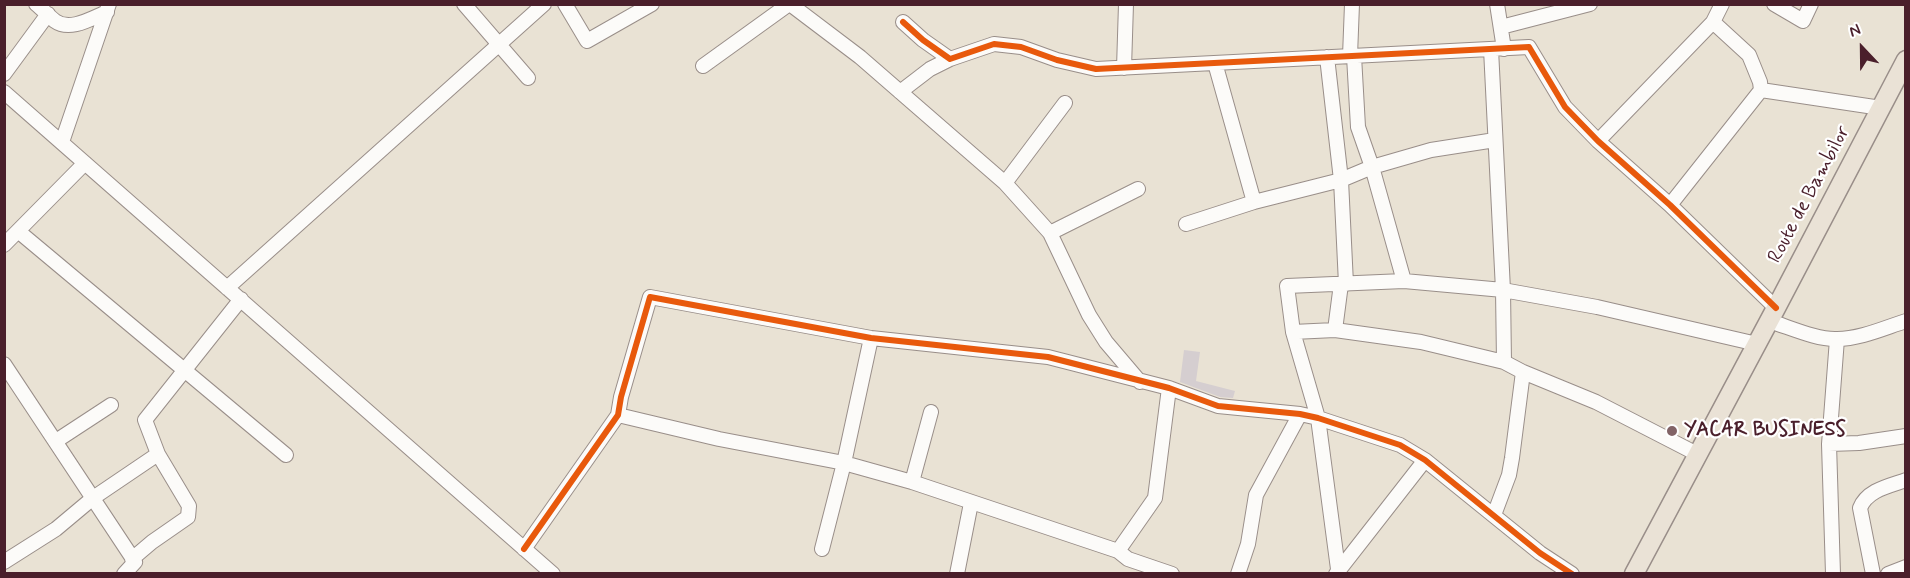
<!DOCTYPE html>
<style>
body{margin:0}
#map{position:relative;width:1910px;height:578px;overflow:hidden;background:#e9e2d4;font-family:Mynerve,sans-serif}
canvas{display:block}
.frame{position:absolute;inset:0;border:6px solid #4a1f2b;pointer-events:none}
.north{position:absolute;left:1832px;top:18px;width:60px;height:60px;-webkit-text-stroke:4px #fff;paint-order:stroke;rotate:338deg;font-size:16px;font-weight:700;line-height:24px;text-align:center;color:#4a1f2b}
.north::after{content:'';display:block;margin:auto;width:21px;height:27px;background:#4a1f2b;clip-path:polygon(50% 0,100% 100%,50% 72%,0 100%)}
</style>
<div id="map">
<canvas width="1910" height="578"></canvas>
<div class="frame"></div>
<div class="north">N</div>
</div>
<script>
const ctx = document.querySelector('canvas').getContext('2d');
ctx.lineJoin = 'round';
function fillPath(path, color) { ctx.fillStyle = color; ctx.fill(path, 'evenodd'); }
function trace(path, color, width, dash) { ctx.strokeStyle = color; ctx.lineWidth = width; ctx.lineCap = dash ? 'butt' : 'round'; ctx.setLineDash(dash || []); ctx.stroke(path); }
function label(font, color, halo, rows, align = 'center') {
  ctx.font = font + ' Mynerve,sans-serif'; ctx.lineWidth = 4.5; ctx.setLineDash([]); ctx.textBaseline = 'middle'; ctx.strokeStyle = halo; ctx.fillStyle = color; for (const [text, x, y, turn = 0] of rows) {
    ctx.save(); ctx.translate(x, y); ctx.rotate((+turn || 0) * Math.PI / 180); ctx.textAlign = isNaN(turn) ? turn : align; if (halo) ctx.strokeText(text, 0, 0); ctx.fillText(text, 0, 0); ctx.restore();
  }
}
const building = new Path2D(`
 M1184,350l16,2 -4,29 39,10 -2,7 -13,-1 -40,-15z`);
const minor = new Path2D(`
 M36,4c7,6 13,12 19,17 15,11 37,-3 52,-9
 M464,4l64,74
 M565,4l22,37 65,-37
 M790,4l70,53 145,126 45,50 39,82 17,27 34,40
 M1497,4l7,45
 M1774,4l29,17 8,-17
 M903,22l20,18 27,19 44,-15 27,3 36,13 39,9 433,-22 36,60 33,34 72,64 106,103
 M1501,27l89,-23
 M1491,49l12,241 1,72
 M1350,56l2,-52
 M1354,56l4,71 14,40 32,114
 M1327,57l14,123 5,104
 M1215,63l39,139
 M703,66l86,-62
 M1124,68l2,-64
 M4,74l44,-60
 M1761,90l120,18
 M4,92l549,482
 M900,92l30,-23 20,-10
 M1598,141l115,-119 9,-18
 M62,142l47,-138
 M1005,183l60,-80
 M1670,205l91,-115 -1,-8 -11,-27 -36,-33
 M1186,224l68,-22 87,-22 31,-13 59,-17 64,-10
 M18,231l268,224
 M1050,233l88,-44
 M4,245l81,-82
 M227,288l317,-284
 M1769,321c20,6 48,19 68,18 23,0 47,-11 69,-18
 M1335,330l6,-46
 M1293,332l42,-2 86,12 83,20 19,10 73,30 103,53
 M4,364l131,198 -11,12
 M618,415l101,24 125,24 68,19 206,69 10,8 44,15
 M56,441l55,-36
 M1829,444l30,-1 47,-7
 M912,482l19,-70
 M1494,515l15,-40 3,-17 11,-86
 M524,549l94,-134 3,-18 29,-100 221,41 177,19 121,31 49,18 82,8 18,4 82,27 25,15 115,93 32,21
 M822,549l22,-86 27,-125
 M1118,551l37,-53 14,-110
 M132,559l20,-17 36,-25 1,-11 -31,-52 -13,-34 96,-121
 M4,562l52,-33 37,-31 65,-44
 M1338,569l-20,-151 -25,-86 -6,-46 117,-5 99,9 94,17 160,37
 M957,574l14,-71
 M1238,574l10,-30 8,-49 44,-81
 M1336,574l89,-114
 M1833,574l-4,-130 8,-105
 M1873,574l-13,-66c7,-18 29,-22 46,-28
 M1888,574l18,-7`);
const major = new Path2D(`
 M1634,574l142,-266 130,-248`);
const cycleway = new Path2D(`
 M903,22l20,18 27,19 44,-15 27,3 36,13 39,9 433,-22 36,60 33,34 72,64 106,103
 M524,549l94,-134 3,-18 29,-100 221,41 177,19 121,31 49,18 82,8 18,4 82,27 25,15 115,93 32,21`);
const markers = [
 [1672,431,6,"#826366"]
];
const streetNames = [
 ["Route de Bambilor",1810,195,-62]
];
const poiNames = [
 ["YACAR BUSINESS",1684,431]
];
fillPath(building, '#d5ced0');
trace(minor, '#998e89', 16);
trace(major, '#998e89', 21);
trace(minor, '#fcfbf9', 14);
trace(major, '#eae2d6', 18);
trace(cycleway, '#e8590c', 6);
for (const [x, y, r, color] of markers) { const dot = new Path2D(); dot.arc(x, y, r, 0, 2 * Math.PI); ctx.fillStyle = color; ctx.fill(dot); trace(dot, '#fff', 2); }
label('20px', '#4a1f2b', '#fff', streetNames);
label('bold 20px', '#4a1f2b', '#fff', poiNames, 'left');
</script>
